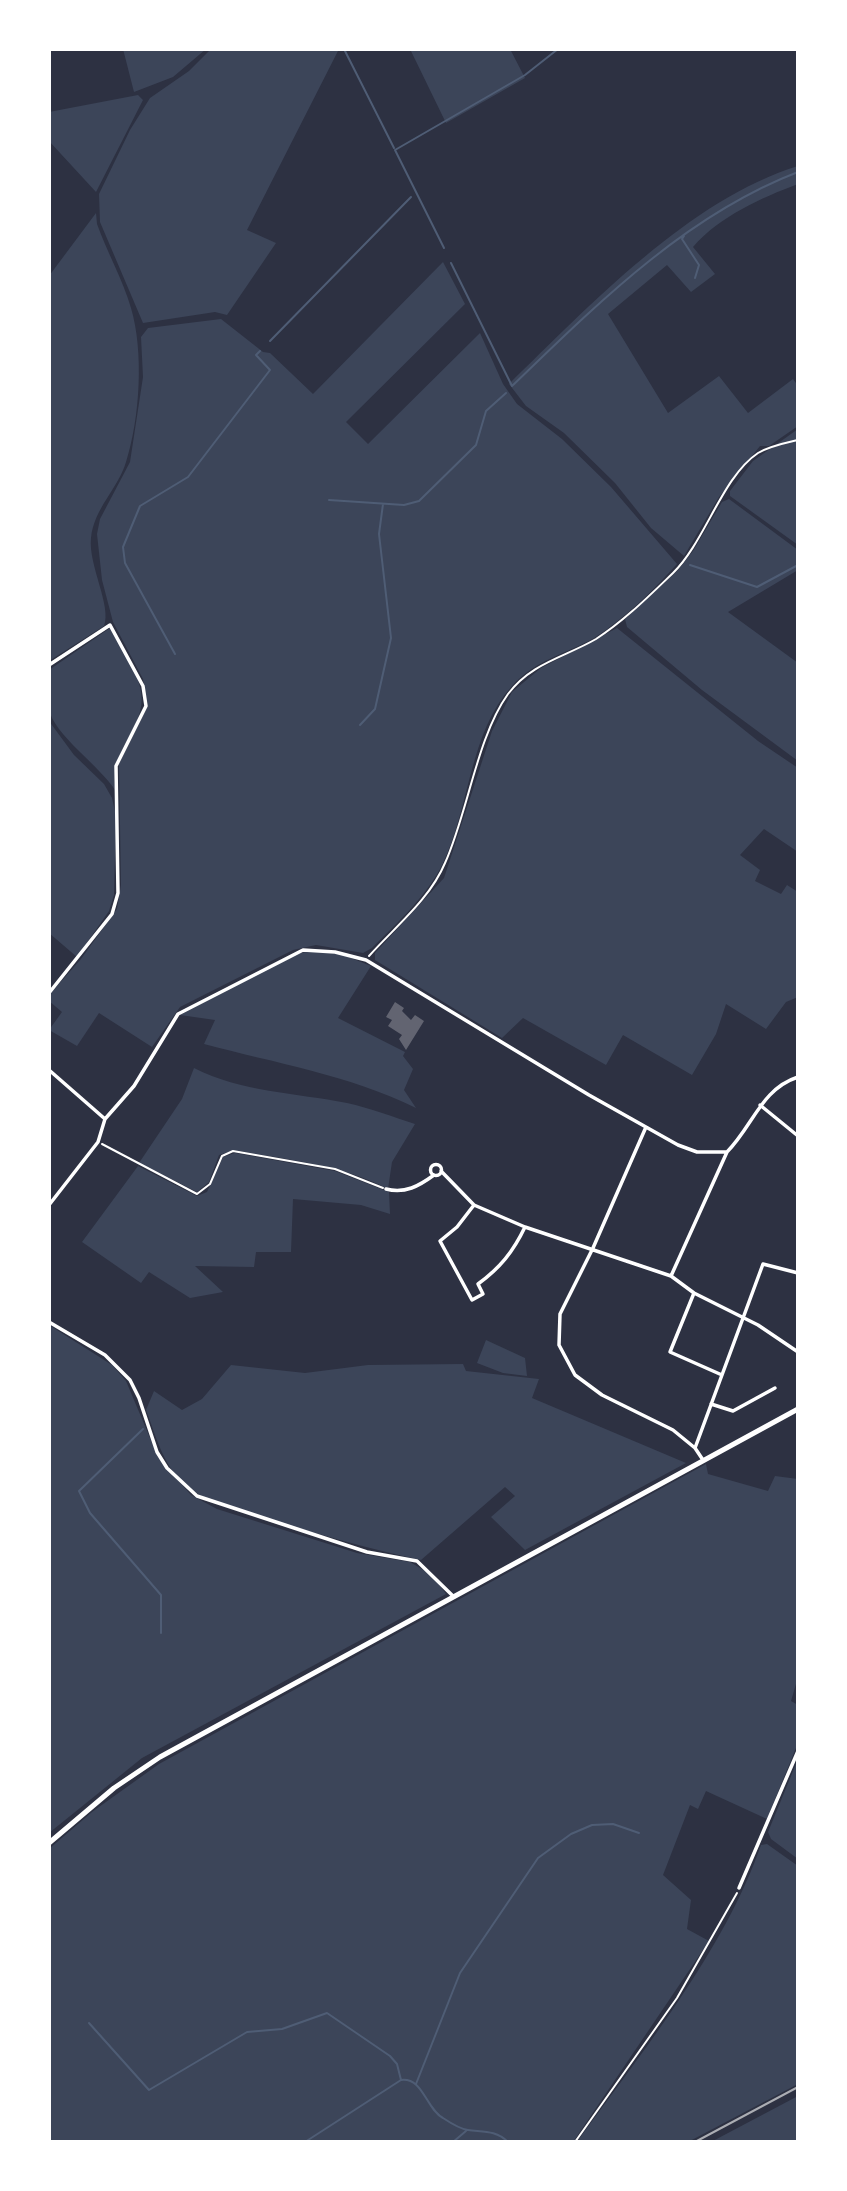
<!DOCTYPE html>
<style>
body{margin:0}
#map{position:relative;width:847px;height:2191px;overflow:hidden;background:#2d3142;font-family:"Zilla Slab",serif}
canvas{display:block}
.frame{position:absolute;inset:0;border:51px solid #fff;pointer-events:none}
</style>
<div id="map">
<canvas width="847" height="2191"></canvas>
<div class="frame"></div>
</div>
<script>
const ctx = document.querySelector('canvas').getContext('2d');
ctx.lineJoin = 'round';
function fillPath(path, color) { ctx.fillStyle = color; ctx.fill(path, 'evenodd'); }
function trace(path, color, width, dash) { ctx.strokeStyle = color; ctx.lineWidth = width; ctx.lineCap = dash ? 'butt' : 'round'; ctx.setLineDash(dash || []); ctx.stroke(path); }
const green = new Path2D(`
 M123,49h83l-33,28 -39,15z
 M211,49h128l-92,181 29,13 -49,72 -12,-3 -72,11 -43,-101 -1,-28 31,-64 20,-32 39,-27z
 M410,49h100l15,29 -79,45z
 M138,95l5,5 -47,92 -47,-51v-29z
 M798,166v18c-37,14 -78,32 -105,63l22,27 -24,18 -24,-27 -59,49 60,99 51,-37 29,37 45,-34 5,7v40l-29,20h-9l-41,51 -35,59 -33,-28 -36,-45 -51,-50 -38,-27 -17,-22c80,-78 181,-185 289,-218z
 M96,213l1,11c10,28 26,56 34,84 13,44 9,110 -5,154 -8,27 -32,46 -35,76 -3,27 21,68 13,88l-55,35v-385z
 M443,262l22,42 -119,118 22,22 112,-111 23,51 14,20 45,35 49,48 66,77c-23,26 -53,55 -83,74 -28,16 -59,22 -82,48 -43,47 -42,121 -69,177 -15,32 -46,60 -71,85l-9,5 -47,-8 -23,5 -113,57 -28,40 -53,-34 -22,33 -28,-16 13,-18 -13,-11v-6l32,-36 36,-50 4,-24 -2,-121 29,-58 -5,-27 -30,-57 -11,-42 -5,-46 3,-15 30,-57 13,-85 -2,-40 7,-9 73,-9 42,33 7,1 43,41z
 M798,429v116l-68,-49v-5l23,-30z
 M729,499l69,51v20l-70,42 70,51v98l-96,-71 -75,-63 -2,-8 53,-49 15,-19 29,-49z
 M110,628c10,20 28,42 31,64 6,35 -32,56 -26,98 -14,-23 -62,-56 -66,-81 -2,-12 0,-26 0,-39z
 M617,628l141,113 40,27v84l-34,-23 -24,26 20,15 -5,11 26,13 6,-9 11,7v105l-12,5 -20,27 -40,-25 -10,30 -24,41 -69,-40 -17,30 -83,-47 -21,20 -127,-78v-7l69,-75 48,-147 20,-39 29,-24z
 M49,721l25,34 30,29 8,14 4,18 -2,79 -5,16 -32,46 -28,-24z
 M311,951l30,3 30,12 -33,52 67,34 -2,4 10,13 -9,21 12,18c-67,-33 -141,-45 -212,-64l11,-24 -35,-5 116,-61z
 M194,1068c47,24 102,25 153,35 23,5 46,14 68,21l-23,38 -4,27c-48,-25 -101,-29 -154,-39l-15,5 -10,27 -12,10 -58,-29 43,-64z
 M235,1153l100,18 54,21 1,22 -29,-9 -68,-6 -2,53h-35l-2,15 -59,-1 28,26 -33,6 -41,-26 -8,11 -59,-41 56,-76 59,30 10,-4 16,-35z
 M49,1325l63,40 14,16 32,76 33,38 26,14 140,44 53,9 22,13 14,19 -304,164 -93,75z
 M486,1340l39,18 2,18 -24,-3 -26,-10z
 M463,1364l3,7 73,8 -7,19 154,65 -161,87 -34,-33 24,-21 -10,-9 -84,73c-51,-11 -100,-25 -151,-40 -30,-10 -64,-16 -88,-38 -20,-20 -26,-46 -36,-72l8,-19 28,19 20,-11 29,-34 74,8 63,-8z
 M706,1464l2,10 60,17 7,-15 23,3v198l-7,24 7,4v38l-31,76 -61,-28 -8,18 -8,-4 -27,70 28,25 -4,29 22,12 -136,201h-524v-293l43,-37 67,-48z
 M798,1759v100l-27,-20 -3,-7z
 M767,1844l31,22v218l-110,58h-111c64,-88 148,-193 184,-297z
 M798,2096v46h-87z`);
const stream = new Path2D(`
 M344,49l50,99
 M684,236l-2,3 17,26 -4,13
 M444,248l-49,-98 130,-75 33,-26
 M451,263l61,123c85,-82 174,-171 286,-214
 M270,341l141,-144
 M329,500l75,5 15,-4 57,-56 10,-34 20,-18
 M690,565l67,22 41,-22
 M175,654l-50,-91 -2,-16 17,-41 48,-29 82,-107 -14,-15 4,-4
 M360,725l15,-16 16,-71 -12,-104 4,-30
 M143,1429l-64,62 11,22 71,82v38
 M89,2023l60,67 98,-58 35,-3 45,-16 63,43 7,8 4,16
 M416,2084l44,-111 78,-115 33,-24 21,-9 21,-1 26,9
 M305,2142l96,-62c22,-3 25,29 42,38 6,4 17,11 25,12 15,2 28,0 40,12
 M453,2142l13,-11`);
const building = new Path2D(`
 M395,1002l9,6 -2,3 9,9 4,-5 9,6 -18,29 -7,-11 3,-4 -14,-9 4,-6 -6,-3z`);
const path = new Path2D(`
 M369,956c26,-29 61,-57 76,-93 23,-51 32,-126 63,-169 23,-31 57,-37 88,-55 28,-18 53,-43 77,-66 32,-31 49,-96 85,-120 12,-7 27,-10 40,-13
 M102,1144l95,50 13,-10 12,-28 11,-5 102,18 48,19
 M575,2142l102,-144 60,-105`);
const minor = new Path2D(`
 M49,665l61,-40 33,61 3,20 -30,60 2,127 -6,21 -63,79
 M49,1070l56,49
 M760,1105l38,31
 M646,1127l-53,121 -33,66 -1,31 16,30 27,20 71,35 22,18
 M430.5 1170a5.5 5.5 0 1 1 11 0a5.5 5.5 0 1 1-11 0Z
 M441,1171l33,34 51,22 146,49 23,17 64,32 40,27
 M386,1189c19,5 33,-3 48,-14
 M49,1205l49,-63 7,-23 29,-33 44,-72 125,-64 32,2 31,8 223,135 89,50 19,7h30c26,-26 34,-63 71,-75
 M474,1205l-17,22 -17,14 32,59 11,-6 -5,-10c22,-16 35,-32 47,-57
 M671,1276l56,-124
 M694,1293l-24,59 52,23
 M49,1322l56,33 25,25 9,18 18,54 10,16 30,28 170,56 50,9 37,36
 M711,1404l22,7 42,-23
 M703,1460l-8,-12 68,-184 35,9
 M739,1888l59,-137`);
const secondary = new Path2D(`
 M49,1843l65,-55 46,-31 638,-348`);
const rail = new Path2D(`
 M695,2142l103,-55`);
fillPath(green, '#3c4559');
trace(stream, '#4f5d75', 2);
fillPath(building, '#626471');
trace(path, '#fff', 2);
trace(minor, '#fff', 3.5);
trace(secondary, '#fff', 5);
trace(rail, '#abadb3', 2);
</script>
